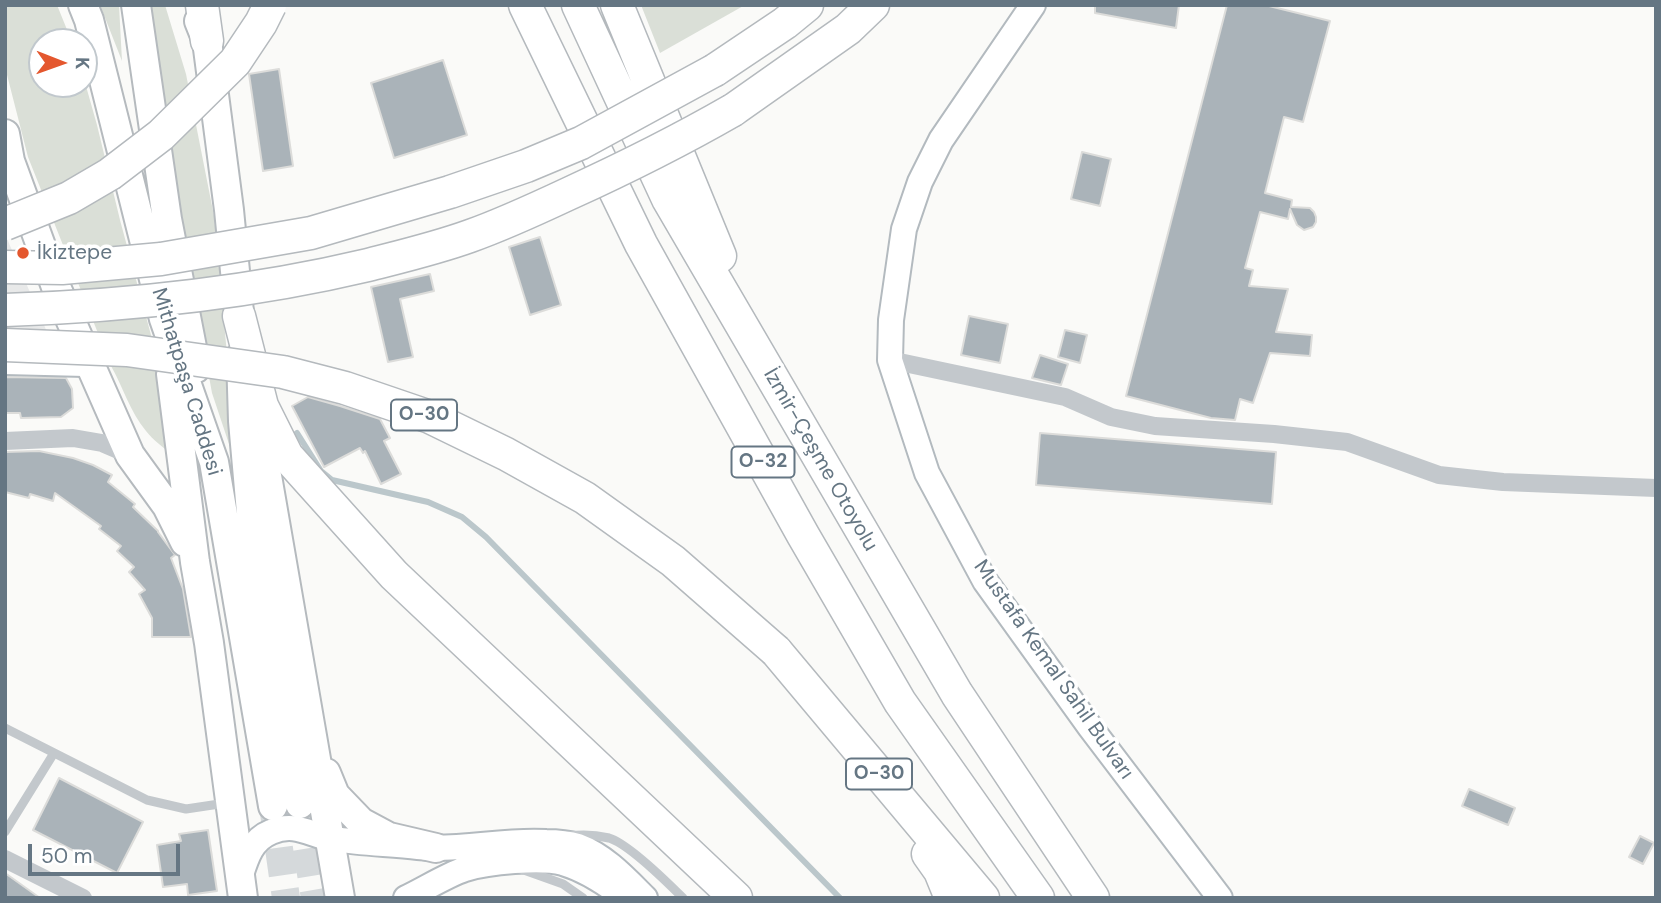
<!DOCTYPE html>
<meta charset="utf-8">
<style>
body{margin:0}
#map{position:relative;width:1661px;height:903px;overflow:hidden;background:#fafaf8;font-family:"DM Sans",sans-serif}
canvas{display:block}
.frame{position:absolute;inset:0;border:7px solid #657683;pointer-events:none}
.north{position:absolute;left:28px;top:28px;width:70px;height:70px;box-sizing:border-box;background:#fff;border:2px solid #c1c8cd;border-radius:50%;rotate:91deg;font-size:19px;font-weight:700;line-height:28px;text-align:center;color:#657683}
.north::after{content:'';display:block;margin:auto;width:24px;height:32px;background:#e4572e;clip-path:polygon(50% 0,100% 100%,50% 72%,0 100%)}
.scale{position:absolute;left:28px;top:844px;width:152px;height:32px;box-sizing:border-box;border:4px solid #657683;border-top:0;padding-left:9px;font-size:21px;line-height:24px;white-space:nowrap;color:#657683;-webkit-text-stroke:5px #fff;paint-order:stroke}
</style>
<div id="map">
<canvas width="1661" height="903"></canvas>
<div class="frame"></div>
<div class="north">K</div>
<div class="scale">50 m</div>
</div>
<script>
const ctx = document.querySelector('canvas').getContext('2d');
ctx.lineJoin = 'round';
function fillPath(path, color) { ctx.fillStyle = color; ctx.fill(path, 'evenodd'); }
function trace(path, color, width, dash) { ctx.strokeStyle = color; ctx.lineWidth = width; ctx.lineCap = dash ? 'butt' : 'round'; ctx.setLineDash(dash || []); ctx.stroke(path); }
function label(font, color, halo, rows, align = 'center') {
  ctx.font = font + ' "DM Sans",sans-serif'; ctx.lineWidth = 7; ctx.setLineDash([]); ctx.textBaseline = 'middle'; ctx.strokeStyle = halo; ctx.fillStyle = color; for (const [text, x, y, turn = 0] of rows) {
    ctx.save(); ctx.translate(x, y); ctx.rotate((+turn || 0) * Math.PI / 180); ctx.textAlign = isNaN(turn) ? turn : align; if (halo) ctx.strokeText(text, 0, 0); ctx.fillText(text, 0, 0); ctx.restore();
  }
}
const built = new Path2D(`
 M5,234l51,119h-51z`);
const green = new Path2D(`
 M5,5h52l15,37h-30v42h42v-5l13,46 23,95 45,167 6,67c-8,-7 -18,-14 -25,-23 -16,-19 -23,-44 -35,-65l-83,-209 -23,-90z
 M100,5h19l3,56z
 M146,5h19l21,69 28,142 24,255 -26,-78 -33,-181z
 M641,5h104l-85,48z`);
const stream = new Path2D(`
 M297,433l24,38 11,9 96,22 34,15 24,20 354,361`);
const building = new Path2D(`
 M1095,5h84l-3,23 -81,-15z
 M1227,5h38l65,16 -27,101 -19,-5 -19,76 27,7 -1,7 19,1 4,4 2,5v5l-3,5 -9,3 -7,-5 -7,-16 -2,10 -28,-7 -15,56 8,2 -4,16 39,3 -12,43 36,3 -2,21 -40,-3 -17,50 -13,-4 -5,21 -24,-2 -85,-22z
 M443,60l24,75 -73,23 -23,-75z
 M279,69l14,97 -30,5 -14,-97z
 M1082,152l29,7 -11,47 -29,-7z
 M540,237l21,68 -31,10 -21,-68z
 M430,274l4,17 -34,8 13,58 -25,5 -17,-75z
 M969,316l39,8 -8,39 -39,-8z
 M1065,330l22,5 -7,28 -22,-6z
 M1040,355l28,9 -7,21 -29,-7z
 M5,377l61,1 6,11 1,19 -12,9 -40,1 -1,-5h-15z
 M308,397l32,9 40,13 10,19 -6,3 17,33 -20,10 -16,-33 -2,2 -3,-5 -36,19 -32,-61z
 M1040,433l236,19 -4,52 -236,-19z
 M39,451l34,7 20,7 19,10 -4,7 27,22 -2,3 25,24v1l17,23 -4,3 12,31 8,48h-39v-19l-13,-24 6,-4 -16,-18 5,-5 -17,-16 4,-5 -22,-17 2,-3 -46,-33 -2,8 -23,-7 -1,4 -24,-6v-40z
 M59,778l84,44 -26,51 -84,-43z
 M1469,789l46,19 -7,17 -46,-19z
 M208,830l9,61 -29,4 -1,-11 -24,3 -6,-42 24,-4 -2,-7z
 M1640,836l14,7 -11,21 -14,-7z
 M5,873l35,25h-35z`);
const primaryTunnel = new Path2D(`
 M273,806l13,92
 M300,807l15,91`);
const lane = new Path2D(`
 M5,728l142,72 39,9 40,-6
 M5,832l49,-79
 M570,836c13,-2 26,-1 39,2 20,6 58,44 74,60
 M521,869l42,15 20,14`);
const street = new Path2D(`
 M890,360l175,37 46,20 44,9 119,8 73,8 92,33 64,7 153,6
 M5,441l68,-3 29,5 28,12
 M5,859l78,39`);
const secondary = new Path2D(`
 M1033,5l-92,135 -21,42 -16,47 -13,91 -1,40 37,113 58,108 105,146 130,171
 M5,362l80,2
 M240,878c6,-19 11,-38 31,-46 25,-11 40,4 62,7 28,4 57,5 85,8 43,4 86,-8 128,-5 11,0 22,1 32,4 27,10 47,32 67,52
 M406,898c19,-9 39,-22 59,-29 23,-7 76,-12 98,-6 23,7 43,20 62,35`);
const primary = new Path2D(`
 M83,5l6,15 75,299 50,143 59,344
 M136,5l31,214 29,149
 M199,21l8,20 22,169 10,102
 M5,134l5,27 46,126 74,168 37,51 18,36
 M241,356l2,65 10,114 47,269
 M171,374l24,188 14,81 34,255
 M262,447l78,451
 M326,773l9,22 26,27 28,15 47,11`);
const highway = new Path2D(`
 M202,5l5,36
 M525,5l116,239 162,291 97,167 138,196
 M578,5l90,194 289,495 136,204
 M617,5l103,251
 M715,70l70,-47 22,-18
 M733,110l115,-81 25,-24
 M239,316l23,90 25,50 107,119 342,323
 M776,651l207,247
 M928,854l12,17 11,27`);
const highwayBridge = new Path2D(`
 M5,224l64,-26 41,-24 51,-39 74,-73 26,-39 9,-18
 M5,267l57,1 99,-9 150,-26 139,-41 76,-26 55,-23 134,-73
 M5,310c122,-4 245,-17 363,-45 35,-9 69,-17 102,-29 34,-12 66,-27 98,-42 57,-26 111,-53 165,-84
 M5,345l122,5 156,22 62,16 85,29 76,37 79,44 88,63 103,90`);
const markers = [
 [23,253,7,"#e4572e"]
];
const shields = [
 [424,415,66],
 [763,462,63],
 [879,774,66]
];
const shieldNames = [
 ["O-30",424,415],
 ["O-32",763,462],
 ["O-30",879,774]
];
const poiNames = [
 ["İkiztepe",37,253]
];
const streetNames = [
 ["Mithatpaşa Caddesi",186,382,73],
 ["İzmir-Çeşme Otoyolu",820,460,60],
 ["Mustafa Kemal Sahil Bulvarı",1053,670,55]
];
fillPath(built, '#e8e9e9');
fillPath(green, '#dadfd7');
trace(stream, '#bbc7cb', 6);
fillPath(building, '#aab3b9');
trace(building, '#dcdcda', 2);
trace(primaryTunnel, '#d5d9db', 28, [28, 14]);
trace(secondary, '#b3babf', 28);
trace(primary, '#b5babe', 32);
trace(highway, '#b4b9bd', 35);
trace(lane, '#c3c8cc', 9);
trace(street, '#c3c8cc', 18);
trace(secondary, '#fff', 24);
trace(primary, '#fff', 28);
trace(highway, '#fff', 32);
trace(highwayBridge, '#b4b9bd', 35, []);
trace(highwayBridge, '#fff', 32);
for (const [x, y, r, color] of markers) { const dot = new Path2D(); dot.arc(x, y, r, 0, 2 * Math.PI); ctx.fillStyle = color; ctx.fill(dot); trace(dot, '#fff', 2.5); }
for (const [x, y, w] of shields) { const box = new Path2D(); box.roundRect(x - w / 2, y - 15.5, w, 31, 5); ctx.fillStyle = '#fff'; ctx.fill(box); trace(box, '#657683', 2); }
label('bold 19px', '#657683', null, shieldNames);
label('21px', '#657683', '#fff', poiNames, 'left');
label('21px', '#657683', '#fff', streetNames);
</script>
